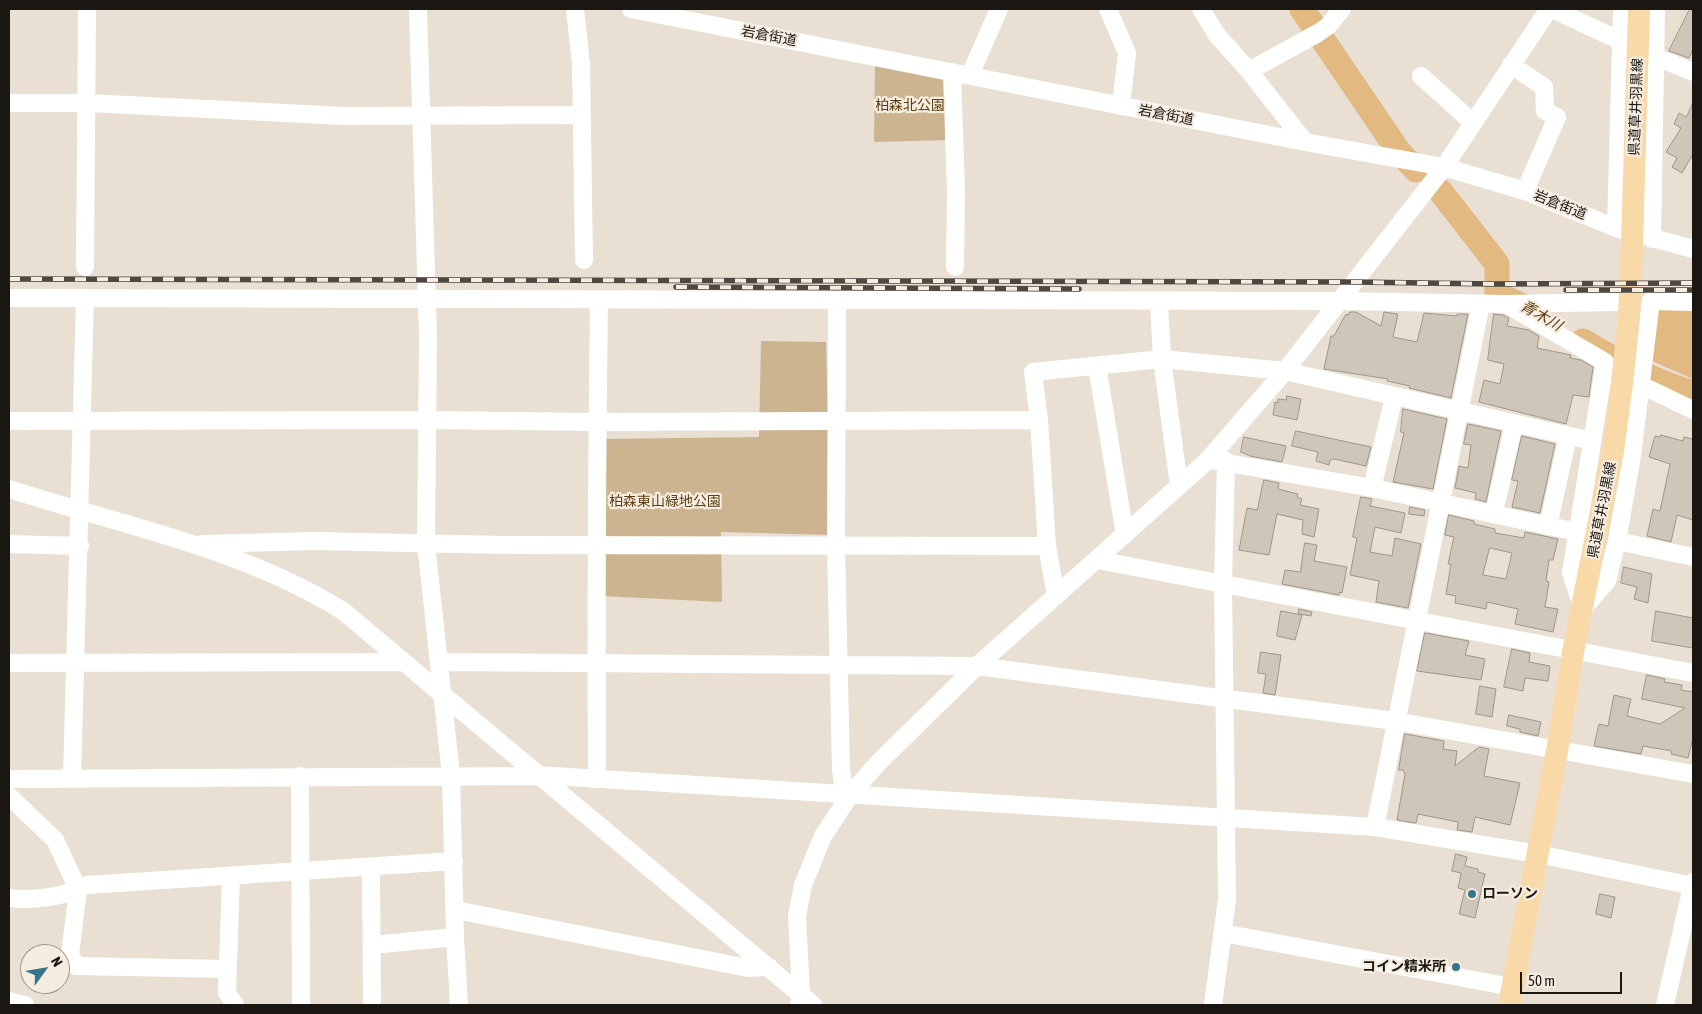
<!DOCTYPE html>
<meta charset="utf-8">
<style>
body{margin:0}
#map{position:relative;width:1702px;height:1014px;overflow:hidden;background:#e9dfd3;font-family:"Asap Condensed",sans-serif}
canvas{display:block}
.frame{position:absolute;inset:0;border:10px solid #1a1713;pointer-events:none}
.north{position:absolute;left:20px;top:944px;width:50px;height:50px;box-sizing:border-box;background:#f6ede0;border:1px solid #9e978e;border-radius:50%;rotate:58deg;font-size:14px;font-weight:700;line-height:20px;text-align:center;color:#1a1713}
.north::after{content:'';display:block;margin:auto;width:18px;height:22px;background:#38758c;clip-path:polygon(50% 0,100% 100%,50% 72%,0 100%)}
.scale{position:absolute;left:1520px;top:972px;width:102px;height:22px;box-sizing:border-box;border:2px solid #1a1713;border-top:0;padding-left:6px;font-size:15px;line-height:18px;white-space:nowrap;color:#1a1713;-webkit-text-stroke:4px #f6ede0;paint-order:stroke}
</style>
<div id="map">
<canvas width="1702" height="1014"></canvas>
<div class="frame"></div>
<div class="north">N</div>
<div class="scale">50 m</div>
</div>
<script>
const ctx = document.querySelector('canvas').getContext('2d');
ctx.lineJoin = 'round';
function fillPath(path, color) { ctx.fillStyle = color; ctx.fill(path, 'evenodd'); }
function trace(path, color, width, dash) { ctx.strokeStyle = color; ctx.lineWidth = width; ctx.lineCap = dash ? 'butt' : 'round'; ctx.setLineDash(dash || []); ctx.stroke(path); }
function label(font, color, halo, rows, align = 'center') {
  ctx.font = font + ' "Asap Condensed","Noto Sans JP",sans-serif'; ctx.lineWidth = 4.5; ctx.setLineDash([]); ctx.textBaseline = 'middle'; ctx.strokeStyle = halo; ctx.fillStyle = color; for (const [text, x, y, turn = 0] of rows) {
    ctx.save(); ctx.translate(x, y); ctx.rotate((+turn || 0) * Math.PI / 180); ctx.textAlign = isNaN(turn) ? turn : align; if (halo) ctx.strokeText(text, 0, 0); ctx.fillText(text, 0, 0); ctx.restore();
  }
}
const green = new Path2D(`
 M875,64l72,14 4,62 -77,2z
 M761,341l65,1 5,193 -110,-3 1,70 -120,-6 -1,-157 158,-2z`);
const water = new Path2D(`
 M1655,309h38v70l-41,-18z`);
const river = new Path2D(`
 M1302,9l97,143 17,18
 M1441,192l56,72v30l35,16
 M1583,341c34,21 71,41 110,52`);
const building = new Path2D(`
 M1690,9h3v40l-4,9 -20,-7z
 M1693,103v51l-11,19 -10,-6 5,-9 -11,-6 15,-24 -7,-4 5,-11 7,4z
 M1350,312h6l25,14 3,-14 14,2 -5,23 24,5 7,-29 33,3v-2h11l-17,84 -42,-10 1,-2 -23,-5 1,-2 -64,-10 7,-33h3l12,-22 2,1z
 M1494,314l9,1 6,3 -2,8 22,4 10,6 -2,12 34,7 -1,3 11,2 12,7 -4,30 -16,-2 -7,29 -87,-22 5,-22 16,4 4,-20 -16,-4z
 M1287,396l14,3 -4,21 -24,-5 2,-13 3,1v-4l8,1z
 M1403,409l44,10 -14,70 -40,-7 11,-49 -3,-1z
 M1468,424l33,7 -15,71 -11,-3 1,-6 -21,-5 4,-22 9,2 3,-23 -7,-1z
 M1296,431l75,16 -5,19 -32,-7 -4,1 -1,5 -13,-4 2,-9 -26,-6z
 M1661,435l22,6 1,-4 9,2v81l-16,-5 -6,27 -24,-6 6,-27 7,2 10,-47 -21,-7 6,-21 5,1z
 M1522,436l33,8 -15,69 -28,-6 6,-26 -6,-1z
 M1244,437l42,9 -4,16 -32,-6 -9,-4z
 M1264,480l15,3 -1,6 20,5 -1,3 5,2 -2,6 19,4 -5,28 -12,-3 1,-14 -26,-6 -8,41 -30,-5 8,-42 10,2z
 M1361,497l11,2 -2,7 35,7 -4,20 -26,-6 -5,25 22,4 3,-18 26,6 -13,64 -32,-6 3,-21 -29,-6 7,-37 -4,-1z
 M1410,507l15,3 -1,6 -15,-2z
 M1449,515l25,6v3l21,5v4l29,5 1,-6 33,7 -5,21h-4l-3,21 3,1 -4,25 13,2 -5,23 -38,-8 3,-15 -31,-7 -1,7 -31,-6 1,-7 -10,-2 5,-30h-3l6,-27 -9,-2zM1490,548l22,5 -6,26 -23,-4z
 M1305,543l12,2 -3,16 33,6 -5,26 -3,-1v3l-57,-11 3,-14 15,2z
 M1624,567l28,7 -4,29 -14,-4 3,-12 -16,-4z
 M1299,609l13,3 -1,4 -12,-2z
 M1281,611l21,4 -7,25 -18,-4z
 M1656,611l37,7v30l-41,-7z
 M1425,633l44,8 -4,14 20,4 -4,21 -64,-9z
 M1512,649l18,4 -1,9 21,4 -2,15 -23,-3 -2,13 -19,-4z
 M1261,652l20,3 -6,40 -12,-2 3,-19 -8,-1z
 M1647,675l18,4 -1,3 18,3 -1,5 12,2v46l-5,20 -17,-4 1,-3 -29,-5 -2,8 -47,-8 5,-22 9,2 6,-31 17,4 -4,17 33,8 25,-16 -43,-9z
 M1480,686l16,3 -4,28 -16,-3z
 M1509,715l32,7 -3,14 -18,-4v-3l-13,-3z
 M1405,734l39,7 -1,8 14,2 -2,15 24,-19 10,2 -5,27 36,7 -10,42 -35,-8 -3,15 -15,-2 1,-8 -40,-8 -2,9 -19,-3 8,-46 -2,-4h-4z
 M1456,854l11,3 -2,9 13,3v3l7,2 -10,44 -16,-4 6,-24 -7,-2 3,-15 -9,-2z
 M1600,894l15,3 -4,21 -15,-4z`);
const minor = new Path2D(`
 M418,9l10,328 -2,206 25,232 4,162 4,68
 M575,9l6,55 3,196
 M631,9l674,133 139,25 81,24 91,37 77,21
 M1108,9l19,44 -6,53
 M1201,9l16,26 32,36
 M1552,9l69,32
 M1656,57l37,15
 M1511,65l33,22 1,24 12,6 -32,74
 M952,72l4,121 -1,74
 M970,75l29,-66
 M1421,76l51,46
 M9,103h79l256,13 236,-1
 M1305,142l-56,-71 69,-38 10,-7 14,-17
 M1616,228l6,-219
 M1652,239l4,-230
 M85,267l2,-258
 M9,298l1331,3 166,3 110,-2
 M837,301l-1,244 5,224 2,16 7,10
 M1159,302l3,57 17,127
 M1506,304l99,58 -34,211 12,36 24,-28 10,-40 15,-85 19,-155 42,1
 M1097,366l28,169
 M1641,385l52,25
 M1039,420l-6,-48 129,-13 123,12 307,70
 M9,421l416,-1 174,2 440,-2 8,126 9,50
 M1216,461l156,27 205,44
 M1372,488l22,-91
 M9,489c112,36 233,59 334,122l470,394
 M1494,513l20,-89
 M1548,526l20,-90
 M1617,541l76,16
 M9,544l71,2
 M202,544l111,-3 194,4 540,1
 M1097,560l596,113
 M439,662l538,4 418,55 298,53
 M9,663l394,-1
 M536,775l839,52 163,27 155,32
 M300,776l1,229
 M72,778l13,-480
 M9,779l529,-3
 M597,779c-1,-160 0,-320 2,-479
 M9,796l46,44 23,49 -8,66 6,11 152,3
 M1375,827l106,-523
 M371,867l1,138
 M231,876l-4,117 8,12
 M9,898c25,3 55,-1 78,-13l367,-24
 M456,910l292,58 21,-1
 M1223,933l289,54
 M372,945l83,-8
 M9,1001l16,4
 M799,1005l2,-10 -4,-79 6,-31 20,-49 27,-41 28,-32 99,-97 231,-206 77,-89 159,-204 105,-158
 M1213,1005l14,-106 -4,-316 3,-122
 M1665,1005l28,-123`);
const major = new Path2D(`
 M1509,1005l48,-254 16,-99 40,-201 9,-67 7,-67 3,-75 7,-233`);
const rail = new Path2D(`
 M9,279l1346,3 139,2 199,-1
 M676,287l403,2
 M1566,290h127`);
const markers = [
 [1472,894,5,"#38758c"],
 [1456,967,5,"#38758c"]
];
const streetNames = [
 ["岩倉街道",769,36,11],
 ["県道草井羽黒線",1636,107,-88],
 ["岩倉街道",1166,115,11],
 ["岩倉街道",1560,205,22],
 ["県道草井羽黒線",1602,510,-79]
];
const parkNames = [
 ["柏森北公園",910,106],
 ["柏森東山緑地公園",665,502]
];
const poiNames = [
 ["ローソン",1482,894],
 ["コイン精米所",1446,967,"right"]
];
const waterNames = [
 ["青木川",1541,316,30]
];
fillPath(green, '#cdb491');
fillPath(water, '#e1b981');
trace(river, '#e1b981', 25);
fillPath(building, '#cfc6ba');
trace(building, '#9e958a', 1);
trace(minor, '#fff', 18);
trace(major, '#fad9a9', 22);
trace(rail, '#4d4842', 5.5);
trace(rail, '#f6ede0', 4, [11]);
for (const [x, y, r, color] of markers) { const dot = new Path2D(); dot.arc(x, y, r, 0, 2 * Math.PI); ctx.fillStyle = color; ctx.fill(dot); trace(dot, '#f6ede0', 2); }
label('14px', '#1a1713', '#f6ede0', streetNames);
label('14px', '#5a3f13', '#f6ede0', parkNames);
label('bold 14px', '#1a1713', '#f6ede0', poiNames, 'left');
label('italic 15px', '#5b4014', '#f6ede0', waterNames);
</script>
